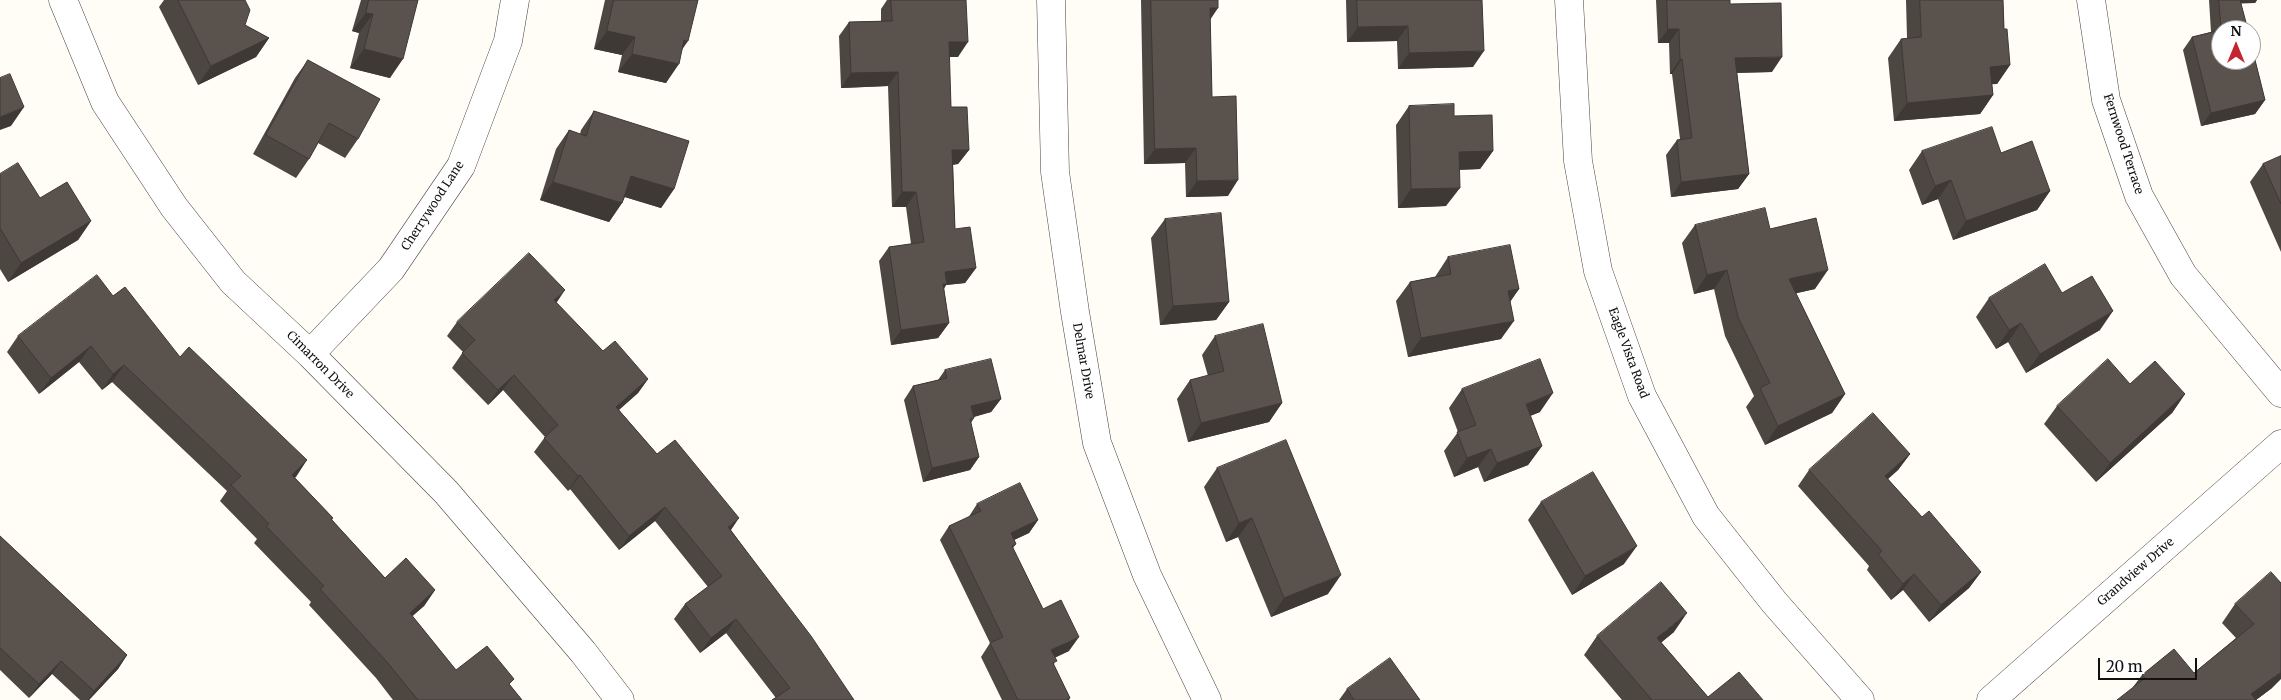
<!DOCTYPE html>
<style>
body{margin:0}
#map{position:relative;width:2281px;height:700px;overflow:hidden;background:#fffdf5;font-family:Merriweather,serif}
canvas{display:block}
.north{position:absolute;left:2211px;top:20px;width:50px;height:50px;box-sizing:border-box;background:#fff;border:1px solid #a0a0a0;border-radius:50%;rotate:0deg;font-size:14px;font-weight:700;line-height:20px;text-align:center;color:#111}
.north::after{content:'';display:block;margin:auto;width:18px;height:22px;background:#c4262e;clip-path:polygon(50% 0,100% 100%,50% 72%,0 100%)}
.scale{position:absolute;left:2098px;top:658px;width:99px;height:22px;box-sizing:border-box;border:2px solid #111;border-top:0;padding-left:6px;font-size:15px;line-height:18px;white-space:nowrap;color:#111;-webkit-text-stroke:4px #fff;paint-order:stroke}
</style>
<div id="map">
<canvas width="2281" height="700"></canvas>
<div class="north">N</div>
<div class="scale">20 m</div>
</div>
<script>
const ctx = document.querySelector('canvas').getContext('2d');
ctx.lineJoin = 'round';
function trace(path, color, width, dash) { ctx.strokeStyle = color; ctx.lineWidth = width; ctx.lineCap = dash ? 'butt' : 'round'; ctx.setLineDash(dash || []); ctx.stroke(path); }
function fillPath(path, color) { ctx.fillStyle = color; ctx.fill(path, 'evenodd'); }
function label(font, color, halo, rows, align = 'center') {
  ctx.font = font + ' Merriweather,serif'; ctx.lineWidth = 5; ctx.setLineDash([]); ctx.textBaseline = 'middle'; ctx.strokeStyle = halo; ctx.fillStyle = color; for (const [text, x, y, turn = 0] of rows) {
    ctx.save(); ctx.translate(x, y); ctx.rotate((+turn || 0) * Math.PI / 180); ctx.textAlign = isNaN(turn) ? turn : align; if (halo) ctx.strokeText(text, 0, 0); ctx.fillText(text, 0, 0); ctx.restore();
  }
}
const minor = new Path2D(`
 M63,0l42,102 69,105 59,75 77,72 136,138 137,160 37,48
 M1051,0l4,172 20,140 22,131 50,132 60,125
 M1569,0l9,161 20,110 44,125 64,120 68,86 86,98
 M2091,0l15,100 33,96 44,79 98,118
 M310,354l81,-85 70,-103 47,-125 7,-41
 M1991,700l290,-256`);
const wall = new Path2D(`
 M164,0h81v25l24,13 -13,19 -58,28 -39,-78z
 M361,0h57l-28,78 -40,-10 9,-35 -7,-2z
 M605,0h93l-16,50 -16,33 -48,-11 4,-17 -28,-6z
 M887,0h79l-8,57h-9l2,50 18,43 -11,14 -5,1 2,64 21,39 -11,15 -19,2 -2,4 5,34 -11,15 -47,7 -12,-84 10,-14 22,-3 -5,-37h-14l-4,-121 -47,2 -2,-52 10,-14 32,-1v-12z
 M1141,0h77l-8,20 2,77 16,99 -42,1 -1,-34 -41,1z
 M1346,0h136l-9,67 -75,2 -1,-28 -50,1z
 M1656,0h74v4l42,68 -35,1 12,101 -11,15 -67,8 -5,-42 11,-15 3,-1 -8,-65h-2l-1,-31h-11z
 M1906,0h97l1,29 6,36 -13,19h-5l1,11 -13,19 -86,7 -6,-63 13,-19 6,-1z
 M2209,0h48l-2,3h-14l24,97 -10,14 -54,12 -18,-76 9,-13 19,-5z
 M308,60l50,79 -13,19 -27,-15 -9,16 -13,19 -43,-24 42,-76z
 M1409,106l45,10 39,35 -13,18 -21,1 -13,36 -48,2 -2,-83z
 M594,111l80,78 -13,19 -36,-11 -3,6 -13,19 -69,-22 16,-51 13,-19 11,4 1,-4z
 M1922,151l79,2 49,38 -13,19 -84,30 -15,-41 -16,6 -13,-35z
 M2281,156v96l-31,-70 13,-18z
 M0,174l40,24 51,23 -13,19 -70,42 -8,-13z
 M1165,219l64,83 -13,18 -56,5 -9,-87z
 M1695,225l75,4 45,60 -19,4 49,101 -13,19 -67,32 -19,-38 8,-11 -29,-60 -11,-47 -20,5 -12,-51z
 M1448,257l71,32 -9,12 -9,38 -93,18 -12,-56 14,-19 25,-5z
 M2062,293l38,37 -74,43 -18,-31 -12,7 -20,-32 13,-19z
 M113,296l67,61 153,161 -1,2 53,58 50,12 -11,16 -12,10 44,54 54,15 12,15h-129l-17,-22 -67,-73 2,-3 -57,-59 3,-4 -37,-38 7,-10 -115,-109 -10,8 -23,-28 -40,32 -32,-42 11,-16z
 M556,303l47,48 45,28 -10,14 -19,17 38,44 74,76 123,170 -78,-2 -50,-65 -26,20 -26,-34 11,-15 23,-17 -53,-66 -36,29 -49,-61 -2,2 -34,-39 11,-15 -42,-47 -15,15 -36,-37 11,-16 -16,-16 10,-14z
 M1215,336l67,67 -13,19 -81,20 -11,-43 13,-19 18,-4 -6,-21z
 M945,370l56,29 -10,13 -17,5v1l-3,5 8,34 -9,13 -47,12 -19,-82 9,-14 25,-6z
 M2130,384l55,10 -13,19 -76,69 -52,-58 13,-18z
 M1462,389l78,23 -10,4 12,30 -14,19 -44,17 -6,-15 -24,10 -10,-26 14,-19 -9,-24z
 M1910,454l-12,16 -10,9 34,38 59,55 -12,16 -40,34 -26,-32 -12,10 -24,-30 2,-4 -71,-80 11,-16z
 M1217,468l111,126 -57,23 -33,-80 -12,5 -22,-55z
 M1541,502l83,62 -52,31 -44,-75z
 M977,504l61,16 -9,13 -15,7 2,4 -3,4 30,61 26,42 -14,6 -1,8 16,33 -1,2h-67l-21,-43 9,-14 -50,-103 9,-14 19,-8z
 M0,536l127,119 -9,14 -29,31h-9l-28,-26 -23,24 -29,-28z
 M2281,583l-9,105 -16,12 -123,-13 9,-12 52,-2 42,-35 -14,-15 13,-19z
 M1674,632l-13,10 47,55 55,3h-141l-38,-45 13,-19z
 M1347,689l73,11h-81z`);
const shadedWall = new Path2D(`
 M2231,0h26l-2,3 -27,1z
 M1210,8h8l-10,15z
 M366,13l7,1 -14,19 -7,-2z
 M1408,26l-11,15 -50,1 11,-15z
 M1668,29h11l-10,14h-11z
 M607,31l28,6 -13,18 -28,-6z
 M269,38l-13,19 -58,28 13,-19z
 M684,40l4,1 -13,19z
 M949,42h19l-10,15h-19z
 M364,49l39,10 -13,19 -40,-10z
 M1484,51l-11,16 -75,2 11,-16z
 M632,54l47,10 -13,19 -48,-11z
 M1782,57l-10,15 -48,1 11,-15z
 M1680,59h2l-10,15h-2z
 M2010,65l-13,19 -20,1 13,-18z
 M898,72l-10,14 -47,2 10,-15z
 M1993,95l-13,19 -86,7 13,-18z
 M2265,100l-10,14 -54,12 10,-13z
 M24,107l-13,19 -11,4v-13z
 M1196,148l-11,15 -41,1 11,-15z
 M952,150h17l-11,14 -16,1z
 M1493,151l-13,18 -34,1 13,-18z
 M1749,174l-11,15 -67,8 10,-15z
 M631,176l43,13 -13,19 -43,-13z
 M1238,180l-10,16 -42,1 11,-16z
 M1951,180l-13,19 -16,6 13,-19z
 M553,182l69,21 -13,19 -69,-22z
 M1460,188l-14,18 -48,2 13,-19z
 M2050,191l-13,19 -84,30 13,-19z
 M902,192h14l-10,15h-14z
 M91,221l-13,19 -70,42 13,-19z
 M976,268l-11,15 -19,2 -9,14 8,-27z
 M1727,270l-13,19 -20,5 13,-19z
 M1828,270l-13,19 -39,9 13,-19z
 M1519,289l-13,19 2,-17z
 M565,290l-10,15 -1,-5z
 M1229,302l-13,18 -56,5 13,-19z
 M2113,311l-13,19 -74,43 14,-19z
 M1514,321l-13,18 -93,18 13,-19z
 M949,323l-11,15 -47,7 10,-15z
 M2021,323l-13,19 -12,7 13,-19z
 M91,346l-12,16 -40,32 12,-16z
 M124,365l-12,17 -10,8 11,-16z
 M514,375l-11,15 -15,15 10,-15z
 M648,379l-10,14 -32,28 10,-14z
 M1553,393l-13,19 -28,11 14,-19z
 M1845,394l-13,19 -67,32 13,-19z
 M2185,394l-13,19 -76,69 14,-19z
 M1001,399l-10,13 -29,8 9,-14z
 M1282,403l-13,19 -81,20 13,-19z
 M1542,446l-14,19 -44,17 13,-19z
 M1491,449l-13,18 -24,10 13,-19z
 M1910,454l-12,16 -25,22 12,-16z
 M979,457l-9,13 -47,12 9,-14z
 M307,460l-11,17 -15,14 11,-16z
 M580,475l-10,14 -2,2 10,-15z
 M665,507l-10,14 -36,29 10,-14z
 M739,518l-10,15 -1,-6z
 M1252,518l-14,19 -12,5 13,-19z
 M1038,520l-9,13 -28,13 10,-13z
 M1637,546l-13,18 -52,31 13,-19z
 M1981,572l-12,16 -40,34 12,-17z
 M1914,574l-11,16 -12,10 12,-16z
 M1341,575l-13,19 -57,23 13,-19z
 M435,590l-11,16 -26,23 12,-16z
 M1687,613l-13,19 -30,25 13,-19z
 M736,619l-10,14 -26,20 11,-15z
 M1079,637l-10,14 -27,13 9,-14z
 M127,655l-9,14 -29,31h-1l6,-9z
 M61,661l-9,13 -23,24 10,-14z
 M2281,672v7l-9,9 -16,12 -5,-6z`);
const building = new Path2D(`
 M178,0h67l5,10 -5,15 24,13 -58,28z
 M369,0h49l-15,59 -39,-10 9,-35 -7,-1z
 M614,0h84l-10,41 -4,-1 -5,24 -47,-10 3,-17 -28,-6z
 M891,0h75l2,42h-19l2,65h16l2,43h-17l3,79 15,-2 6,41 -31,4 2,12h-4l6,39 -48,7 -12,-83 35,-5 -8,-50h-14l-4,-120 -47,1 -2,-51 43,-1z
 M1151,0h67v8h-8l2,89 24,-1 2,84 -41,1 -1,-33 -41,1z
 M1357,0h125l2,51 -75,2 -1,-27 -50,1z
 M1667,0h63v4l51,-1 1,54 -47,1 14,116 -68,8 -4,-42 15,-2 -10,-79h-2l-1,-30h-11z
 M1920,0h83l1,29h3l3,36 -20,2 3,28 -86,8 -6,-64 20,-2z
 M2219,0h21l8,30h-27v30h30v-16l14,56 -54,13 -19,-76 29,-7z
 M308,60l72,39 -22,40 -29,-16 -20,36 -43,-24z
 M10,74l14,33 -24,10v-39z
 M1454,104v12l38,-1 1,36 -34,1 1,36 -49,1 -2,-83z
 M594,111l95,30 -15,48 -43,-13 -9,27 -69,-21 16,-52 17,6z
 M1992,127l9,26 31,-12 18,50 -84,30 -15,-41 -16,6 -13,-35z
 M2281,156v48l-18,-40z
 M18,163l22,35 27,-16 24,39 -70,42 -21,-35v-54z
 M1765,208l5,21 46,-11 12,52 -39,9 56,115 -67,32 -18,-38 10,-5 -32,-66 -11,-47 -20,5 -12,-50z
 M1221,213l8,89 -56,4 -8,-87z
 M1510,245l9,44 -11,2 6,30 -93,17 -11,-56 41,-8 -3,-17z
 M529,253l36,37 -11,10 49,51 12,-10 33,38 -32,28 41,47 18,-14 64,78 -11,9 83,109 43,64h-82l18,-12 -54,-69 -25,19 -26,-34 37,-28 -57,-69 -36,29 -49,-61 -2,1 -34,-38 14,-13 -44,-50 -16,15 -36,-37 13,-13 -18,-18z
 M2045,264l17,29 30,-17 21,35 -73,43 -19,-31 -12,7 -20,-32z
 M97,275l16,21 12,-9 55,70 9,-10 118,113 -15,15 41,43 -2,1 54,59 21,-20 29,32 -25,23 46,57 31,-24 27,33 -5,5 13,16h-104l-31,-38 -67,-73 4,-3 -58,-60 3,-2 -38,-39 10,-9 -117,-111 -11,9 -22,-28 -40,32 -33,-42z
 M1263,324l19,79 -81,20 -11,-43 34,-9 -9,-35z
 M991,359l10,40 -30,7 3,12 -4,1 9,38 -47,11 -19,-82 34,-8 -2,-8z
 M1540,359l13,34 -27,11 16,42 -45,17 -6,-14 -24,9 -10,-26 19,-7 -14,-36z
 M2108,359l22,25 25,-23 30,33 -75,69 -53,-57z
 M1873,413l37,41 -25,22 37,41 7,-6 52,61 -40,33 -27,-31 -11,10 -25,-30 4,-3 -73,-81z
 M1286,440l55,135 -57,23 -32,-80 -13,5 -22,-55z
 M1593,472l44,74 -52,30 -44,-74z
 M1020,483l18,37 -27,13 5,11 -4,2 31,63 18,-9 18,37 -28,13 6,11 -4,2 17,35 -4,2h-48l-28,-57 13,-6 -54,-111 32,-15 -4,-7z
 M0,536l127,119 -33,36 -33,-30 -22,23 -39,-36z
 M2271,572l10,11v89l-30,22 5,6h-139l28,-22 -3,-3 32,-26 20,24 60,-49 -19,-20z
 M1661,582l26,31 -30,25 51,59 31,-25 24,28h-111l-55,-64z
 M1390,658l30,42h-66l-7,-11z`);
const streetNames = [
 ["Fernwood Terrace",2123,144,72],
 ["Cherrywood Lane",433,206,-57],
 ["Eagle Vista Road",1628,353,70],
 ["Delmar Drive",1083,361,80],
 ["Cimarron Drive",320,365,45],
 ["Grandview Drive",2136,572,-41]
];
trace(minor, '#444', 29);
trace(minor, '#fff', 28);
fillPath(wall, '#4d4742');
fillPath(shadedWall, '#3f3936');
fillPath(building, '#5a524d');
trace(building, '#3f3936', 1);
label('12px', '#111', '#fff', streetNames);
</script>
